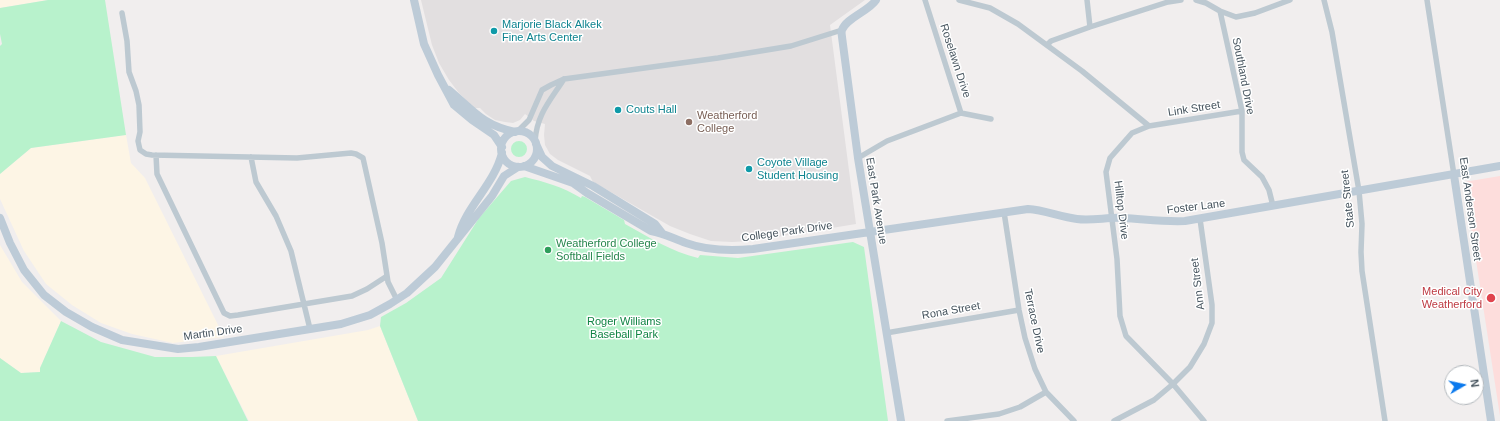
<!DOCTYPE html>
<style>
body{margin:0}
#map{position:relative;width:1500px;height:421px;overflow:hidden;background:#f1eeee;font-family:Helvetica,sans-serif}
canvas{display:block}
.north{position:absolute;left:1444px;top:365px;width:40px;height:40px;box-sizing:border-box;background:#fff;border:1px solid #b5babe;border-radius:50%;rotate:81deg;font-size:11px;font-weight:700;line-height:16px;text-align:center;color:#45535d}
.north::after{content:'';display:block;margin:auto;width:14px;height:18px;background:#0b79ed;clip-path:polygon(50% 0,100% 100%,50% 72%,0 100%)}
</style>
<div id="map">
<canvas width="1500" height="421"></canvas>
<div class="north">N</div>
</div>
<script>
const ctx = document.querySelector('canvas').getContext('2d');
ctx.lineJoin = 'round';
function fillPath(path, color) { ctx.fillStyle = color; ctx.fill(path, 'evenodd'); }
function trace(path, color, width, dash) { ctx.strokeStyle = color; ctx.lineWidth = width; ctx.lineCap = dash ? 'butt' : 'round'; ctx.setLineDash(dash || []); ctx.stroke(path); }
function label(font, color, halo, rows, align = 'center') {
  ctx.font = font + ' Helvetica,sans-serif'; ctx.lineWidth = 3; ctx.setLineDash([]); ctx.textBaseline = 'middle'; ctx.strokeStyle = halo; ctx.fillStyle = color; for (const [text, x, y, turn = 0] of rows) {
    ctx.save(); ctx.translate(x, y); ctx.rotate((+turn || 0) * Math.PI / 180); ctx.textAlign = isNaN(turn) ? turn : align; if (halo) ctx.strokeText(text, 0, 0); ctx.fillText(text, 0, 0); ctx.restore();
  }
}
const commercial = new Path2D(`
 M0,0h48l-48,8z
 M126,135l5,28 14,15 79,159 -51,6 -41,-9 -31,-11 -29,-18 -26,-21 -22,-33 -24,-52v-25l31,-26z
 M0,245l22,37 39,39 -21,47 1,4 -20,1 -21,-15z
 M380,326l38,95h-169l-33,-65 152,-26z`);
const education = new Path2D(`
 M421,0h444l-35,25 26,199 -104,17 -20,1 -21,-1 -21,-7 -20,-8 -77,-44 -3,-6 -32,-16 -8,-6 -5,-9 -1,-10 1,-11 -11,-3 -9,-7 -5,6 -7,3 -8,-1 -10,-2 -9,-6 -6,-6h-6l-15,-15 -10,-13 -10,-17 -7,-18z`);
const medical = new Path2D(`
 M1500,176v240l-36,-234z`);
const green = new Path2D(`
 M48,0h57l21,135 -95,13 -31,26v-128l2,-2 -2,-10v-26z
 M511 149a8 8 0 1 1 16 0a8 8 0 1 1-16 0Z
 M525,177c20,5 38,10 56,21l1,-2 3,1 39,23 1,4c24,13 47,28 73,34l2,-3 38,3 115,-16 11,5 24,174h-470l-38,-95 1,-9 25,-14 35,-25 38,-60 32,-37z
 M61,321l40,21 54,15h37l24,-1 32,65h-248v-63l21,15 19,-1v-4z`);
const street = new Path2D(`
 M959,0l31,8 28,16 64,47 67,55 -17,7 -22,25 -4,14 11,87 3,57 6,20 47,48 31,37
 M1087,0l3,27
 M1196,0l10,3 14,8 16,6 19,-4 35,-13
 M1324,0l8,32 27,159 3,33 -1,28 1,19 23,150
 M1427,0l27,175
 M1220,11l22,100v41l2,8 18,17 7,13 4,16
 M122,13l5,28 2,31 7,19 3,14 1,27 -2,9 2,9 6,4 6,1 145,3 54,-5 5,1 7,4 19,85 6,39 9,18
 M1047,45l4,-4 39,-14 78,-25 13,-2
 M961,113l30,6
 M1149,126l93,-15
 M518,131l11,-11 13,-30 9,-5 13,-6 154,-21 73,-12 51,-16
 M535,141c2,-27 15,-40 29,-62
 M156,155l1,19 67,139 6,3 8,-1 114,-19 15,-7 20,-13
 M251,157l5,25 20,34 15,35 19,78
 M858,158l29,-17 74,-28 -36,-113
 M1004,212l15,98 6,28 10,31 11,23 28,29
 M886,333l133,-23
 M947,421l52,-7 21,-7 26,-15
 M1114,421l40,-21 19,-16 17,-17 14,-23 8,-21v-18l-12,-86`);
const secondary = new Path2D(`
 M414,0l10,44 14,31 16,30 18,15 22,15 8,12
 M876,0c-7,11 -30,18 -34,30 -1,3 0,5 0,7l16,121 43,263
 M449,90c24,20 33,35 66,42
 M501 149a18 18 0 1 1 36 0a18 18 0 1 1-36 0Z
 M536,144l6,13 10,9 41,20 62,38 7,9
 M524,166l49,17 14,10 64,38c13,2 23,8 35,12 22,8 45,8 67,6l275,-40c17,1 32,8 49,10 15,2 31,-2 46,-1 21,1 40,4 62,3l315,-55
 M1454,175l37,246
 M0,218l10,25 14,27 20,25 22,17 26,15 30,13 56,9 21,-2 142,-23 29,-9 20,-11 17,-11 28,-26 57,-71 12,-20 14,-9
 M458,237c8,-31 36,-52 44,-84`);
const markers = [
 [494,31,4,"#0f9aa8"],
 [618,110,4,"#0f9aa8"],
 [689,122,4,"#8d6e63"],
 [749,169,4,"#0f9aa8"],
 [548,250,4,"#2e9e5b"],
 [1491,298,5,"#e0444e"]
];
const cultureNames = [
 ["Marjorie Black Alkek",502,25],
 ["Fine Arts Center",502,38],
 ["Couts Hall",626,110],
 ["Coyote Village",757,163],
 ["Student Housing",757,176]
];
const streetNames = [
 ["Roselawn Drive",955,61,72],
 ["Southland Drive",1243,76,79],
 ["Link Street",1194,109,-9],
 ["State Street",1348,199,-96],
 ["East Park Avenue",876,201,81],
 ["Foster Lane",1196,207,-7],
 ["East Anderson Street",1470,209,82],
 ["Hilltop Drive",1121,210,83],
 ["College Park Drive",787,232,-8],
 ["Ann Street",1198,284,-97],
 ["Rona Street",951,311,-10],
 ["Terrace Drive",1034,321,78],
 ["Martin Drive",213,333,-8]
];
const educationNames = [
 ["Weatherford",697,116],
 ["College",697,129]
];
const leisureNames = [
 ["Weatherford College",556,244],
 ["Softball Fields",556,257]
];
const healthNames = [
 ["Medical City",1482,292],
 ["Weatherford",1482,305]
];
const parkNames = [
 ["Roger Williams",624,322],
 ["Baseball Park",624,335]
];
fillPath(commercial, '#fdf5e5');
fillPath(education, '#e2dfe0');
fillPath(medical, '#fddddc');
fillPath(green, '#b8f2cc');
trace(street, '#bdc9d1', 5.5);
trace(secondary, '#bdcbd7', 8);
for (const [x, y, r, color] of markers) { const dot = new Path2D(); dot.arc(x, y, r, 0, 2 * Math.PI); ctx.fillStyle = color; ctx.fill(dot); trace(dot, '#fff', 1.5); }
label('11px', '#0d838f', '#fff', cultureNames, 'left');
label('11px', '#45535d', '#fff', streetNames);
label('11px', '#785e54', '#fff', educationNames, 'left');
label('11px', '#27864d', '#fff', leisureNames, 'left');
label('11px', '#be3a42', '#fff', healthNames, 'right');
label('11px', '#108444', '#fff', parkNames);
</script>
